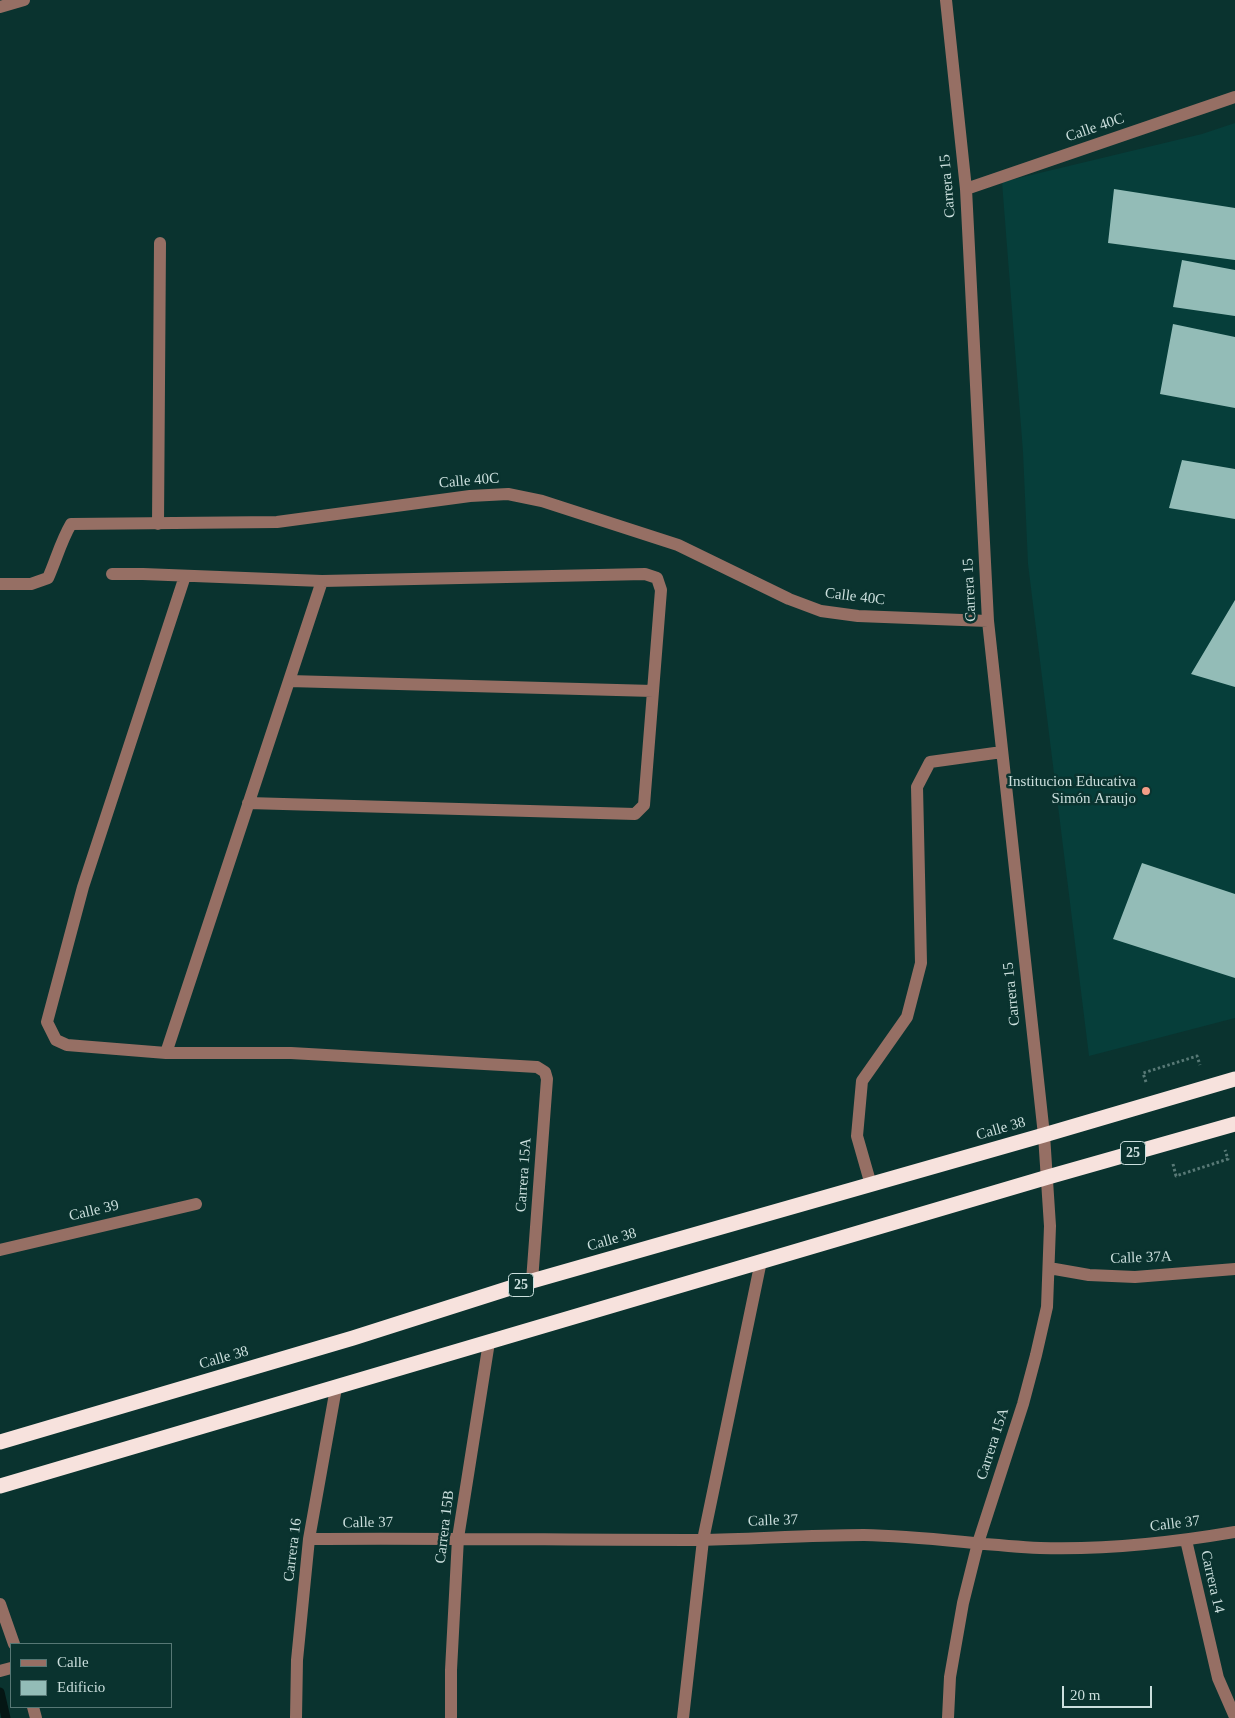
<!DOCTYPE html>
<meta charset="utf-8">
<style>
body{margin:0}
#map{position:relative;width:1235px;height:1718px;overflow:hidden;background:#0a332f;font-family:"Times New Roman",serif}
canvas{display:block}
.legend{position:absolute;left:10px;top:1643px;width:162px;height:65px;box-sizing:border-box;background:#0a332f;border:1px solid #577875;margin:0;padding:6px 9px;list-style:none;font-size:15px;color:#cbdfdd}
.legend li{display:flex;align-items:center;gap:10px;height:25px}
.legend b{width:25px;border:1px solid #577875}
.scale{position:absolute;left:1062px;top:1686px;width:90px;height:22px;box-sizing:border-box;border:2px solid #cbdfdd;border-top:0;padding-left:6px;font-size:15px;line-height:18px;white-space:nowrap;color:#cbdfdd;-webkit-text-stroke:4px #0a332f;paint-order:stroke}
</style>
<div id="map">
<canvas width="1235" height="1718"></canvas>
<ul class="legend">
<li><b style="height:6px;background:#966f64"></b>Calle</li>
<li><b style="height:14px;background:#93bcb7"></b>Edificio</li>
</ul>
<div class="scale">20 m</div>
</div>
<script>
const ctx = document.querySelector('canvas').getContext('2d');
ctx.lineJoin = 'round';
function fillPath(path, color) { ctx.fillStyle = color; ctx.fill(path, 'evenodd'); }
function trace(path, color, width, dash) { ctx.strokeStyle = color; ctx.lineWidth = width; ctx.lineCap = dash ? 'butt' : 'round'; ctx.setLineDash(dash || []); ctx.stroke(path); }
function label(font, color, halo, rows, align = 'center') {
  ctx.font = font + ' "Times New Roman",serif'; ctx.lineWidth = 5; ctx.setLineDash([]); ctx.textBaseline = 'middle'; ctx.strokeStyle = halo; ctx.fillStyle = color; for (const [text, x, y, turn = 0] of rows) {
    ctx.save(); ctx.translate(x, y); ctx.rotate((+turn || 0) * Math.PI / 180); ctx.textAlign = isNaN(turn) ? turn : align; if (halo) ctx.strokeText(text, 0, 0); ctx.fillText(text, 0, 0); ctx.restore();
  }
}
const built = new Path2D(`
 M1235,123v895l-146,38 -61,-492 -5,-112 -21,-270 200,-48z`);
const stream = new Path2D(`
 M0,1692l6,26`);
const building = new Path2D(`
 M1114,189l121,19v52l-127,-17z
 M1182,260l53,10v46l-62,-9z
 M1173,324l62,13v71l-75,-14z
 M1182,460l53,9v50l-66,-11z
 M1235,600v87l-44,-13z
 M1142,863l93,31v84l-122,-39z`);
const path = new Path2D(`
 M1146,1082l-3,-9 54,-17 3,9
 M1173,1164l3,12 52,-17 -3,-9`);
const minor = new Path2D(`
 M946,0l20,189 22,432 56,514 6,91 -3,81 -11,48 -13,49 -45,139 -15,60 -13,74 -2,41
 M0,7l24,-7
 M966,189l269,-92
 M158,524l2,-281
 M112,574h31l179,7 -156,472
 M185,576l-102,311 -36,135 9,18 11,5 99,8h125l246,14 8,5 2,7 -15,202
 M0,584h31l17,-6c8,-18 13,-37 23,-54l206,-2 193,-26 38,-2 34,7 136,44 111,54 32,12 37,5 130,5
 M289,681l364,10
 M248,803l387,11 9,-9 17,-215 -4,-12 -12,-4 -323,7
 M871,1185l-14,-49 5,-55 45,-64 14,-54 -4,-176 13,-25 72,-10
 M0,1250l196,-46
 M1049,1268l40,7 46,2 100,-8
 M309,1539c131,-1 261,1 392,1 54,-1 108,-5 163,-5 59,1 117,10 176,13 66,2 131,-5 195,-16
 M1186,1540l32,138 17,39
 M0,1604l14,40
 M0,1671l11,-3
 M33,1707l3,11
 M296,1718l1,-58 12,-121 27,-151
 M451,1718v-48l7,-132 31,-196
 M683,1718l20,-178 58,-279`);
const highway = new Path2D(`
 M0,1442l353,-104 179,-57 512,-146 191,-56
 M0,1486l1048,-309 187,-53`);
const markers = [
 [1146,791,5,"#f49e87"]
];
const shields = [
 [1133,1153,25],
 [521,1285,25]
];
const shieldNames = [
 ["25",1133,1153],
 ["25",521,1285]
];
const streetNames = [
 ["Calle 40C",1095,128,-19],
 ["Carrera 15",948,186,-95],
 ["Calle 40C",469,481,-5],
 ["Carrera 15",970,590,-93],
 ["Calle 40C",855,597,7],
 ["Carrera 15",1012,994,-96],
 ["Calle 38",1001,1129,-16],
 ["Carrera 15A",524,1175,-86],
 ["Calle 39",94,1211,-13],
 ["Calle 38",612,1240,-16],
 ["Calle 37A",1141,1258,-2],
 ["Calle 38",224,1358,-16],
 ["Carrera 15A",993,1444,-72],
 ["Calle 37",773,1521,-2],
 ["Calle 37",368,1523,-1],
 ["Calle 37",1175,1524,-7],
 ["Carrera 15B",445,1527,-83],
 ["Carrera 16",293,1550,-83],
 ["Carrera 14",1212,1582,77]
];
const poiNames = [
 ["Institucion Educativa",1136,782],
 ["Simón Araujo",1136,799]
];
fillPath(built, '#063e3a');
trace(stream, '#051614', 9);
fillPath(building, '#93bcb7');
trace(path, '#587976', 3, [2.5, 2.5]);
trace(minor, '#966f64', 12);
trace(highway, '#f7e2dd', 15);
for (const [x, y, r, color] of markers) { const dot = new Path2D(); dot.arc(x, y, r, 0, 2 * Math.PI); ctx.fillStyle = color; ctx.fill(dot); trace(dot, '#0a332f', 2); }
for (const [x, y, w] of shields) { const box = new Path2D(); box.roundRect(x - w / 2, y - 11.5, w, 23, 4); ctx.fillStyle = '#0a332f'; ctx.fill(box); trace(box, '#cbdfdd', 1); }
label('bold 14px', '#cbdfdd', null, shieldNames);
label('15px', '#cbdfdd', '#0a332f', streetNames);
label('15px', '#cbdfdd', '#0a332f', poiNames, 'right');
</script>
